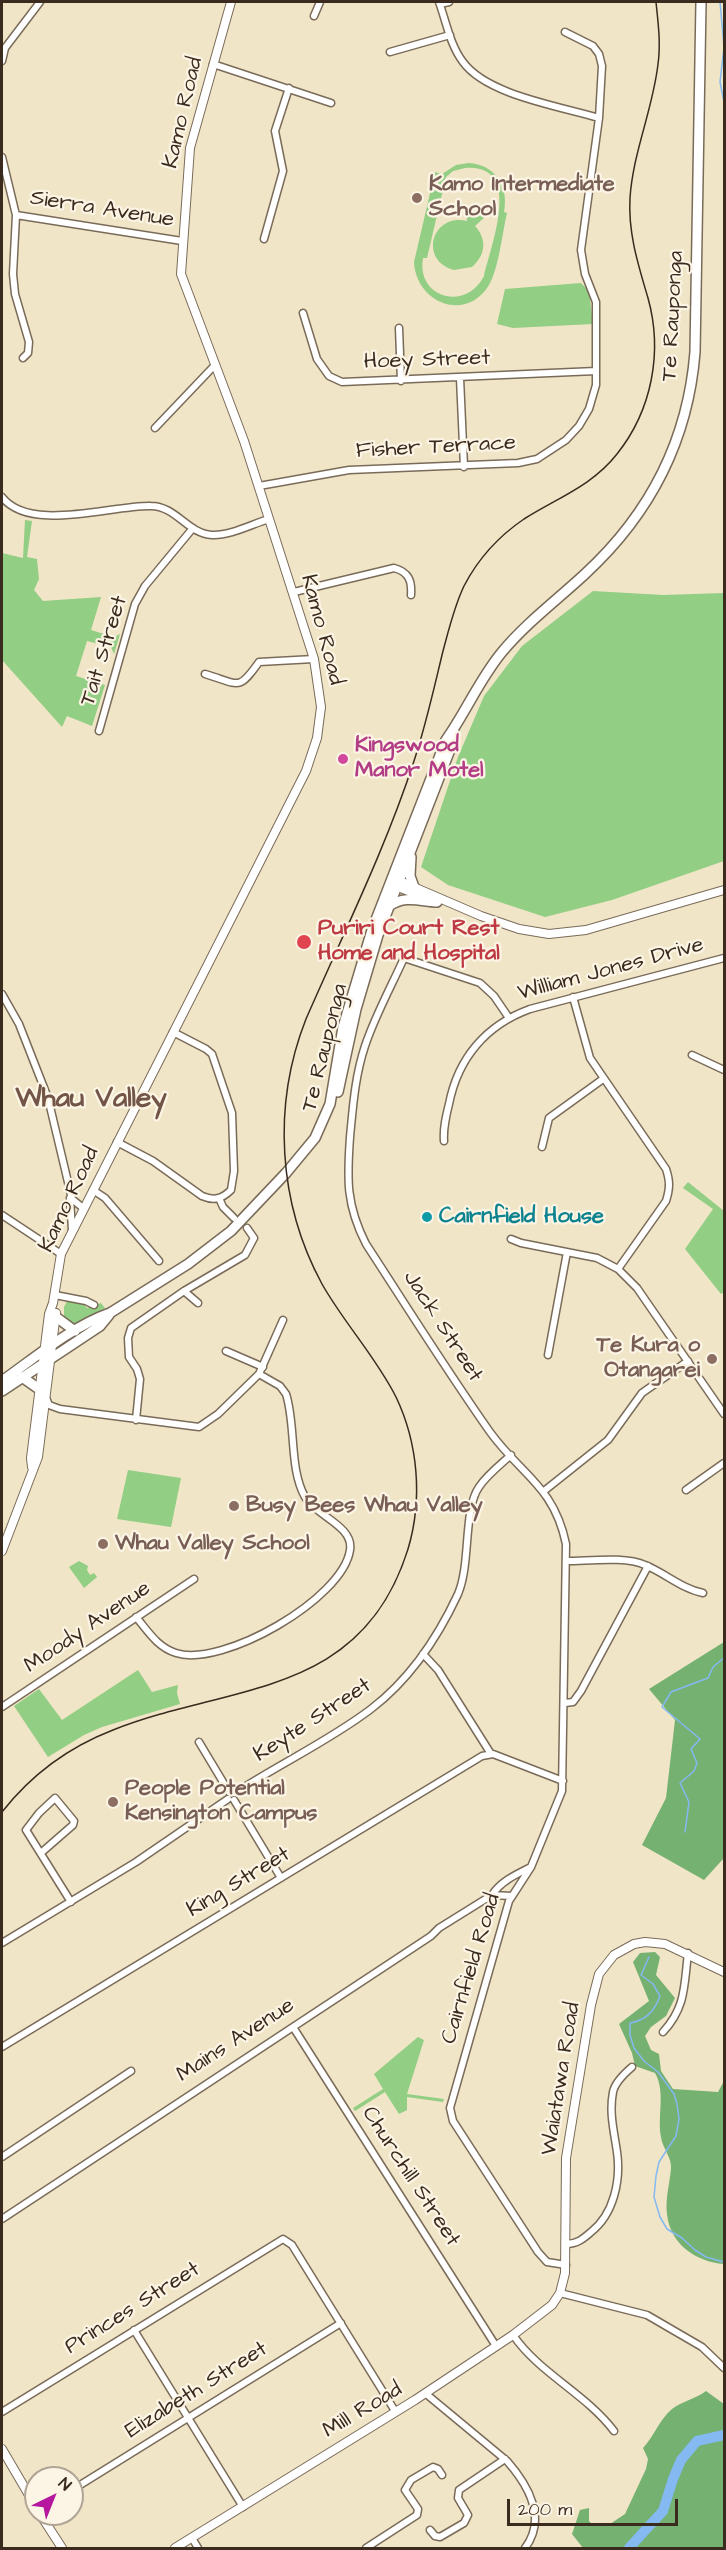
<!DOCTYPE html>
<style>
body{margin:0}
#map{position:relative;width:726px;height:2550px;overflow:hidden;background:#f0e5c7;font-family:"Architects Daughter",sans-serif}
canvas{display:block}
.frame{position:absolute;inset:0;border:3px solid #3b2a1e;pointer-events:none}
.north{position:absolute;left:24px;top:2466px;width:60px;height:60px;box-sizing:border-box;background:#fcf5e5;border:2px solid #afa495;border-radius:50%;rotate:43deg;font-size:16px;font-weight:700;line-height:24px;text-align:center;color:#3b2a1e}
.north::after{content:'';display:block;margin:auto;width:21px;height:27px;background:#b5179e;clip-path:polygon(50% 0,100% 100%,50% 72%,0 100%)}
.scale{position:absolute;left:507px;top:2499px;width:171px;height:27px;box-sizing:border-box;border:3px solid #3b2a1e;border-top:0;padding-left:8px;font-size:18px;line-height:21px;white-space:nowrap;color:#3b2a1e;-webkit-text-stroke:4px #fcf5e5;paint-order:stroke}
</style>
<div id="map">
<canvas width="726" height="2550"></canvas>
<div class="frame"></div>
<div class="north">N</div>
<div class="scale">200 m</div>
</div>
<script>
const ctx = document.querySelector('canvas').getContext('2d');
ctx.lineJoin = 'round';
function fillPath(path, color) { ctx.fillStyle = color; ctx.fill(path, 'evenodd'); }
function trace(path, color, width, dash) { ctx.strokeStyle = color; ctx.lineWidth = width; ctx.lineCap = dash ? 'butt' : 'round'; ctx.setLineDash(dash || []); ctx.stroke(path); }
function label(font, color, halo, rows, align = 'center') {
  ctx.font = font + ' "Architects Daughter",sans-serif'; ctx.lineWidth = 4.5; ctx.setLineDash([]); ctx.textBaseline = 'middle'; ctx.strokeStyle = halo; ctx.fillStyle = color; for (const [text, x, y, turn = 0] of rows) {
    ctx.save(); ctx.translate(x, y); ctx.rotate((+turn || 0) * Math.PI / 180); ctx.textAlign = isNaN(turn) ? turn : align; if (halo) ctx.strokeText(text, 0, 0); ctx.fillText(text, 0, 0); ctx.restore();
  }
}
const green = new Path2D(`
 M469,163c27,2 40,24 35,49l3,1c-5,21 -8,55 -18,72 -23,38 -73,18 -75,-23l21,-90 7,2 14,-9zM465,168c59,-5 26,77 19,108 -18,36 -68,22 -61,-18h4l19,-81 7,-6z
 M466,208l20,8 -11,10c12,13 11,29 -3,41l-18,3c-35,-9 -23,-57 13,-49z
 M581,283l8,8 4,33 -80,4 -16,-4 8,-35z
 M25,520l7,1 -5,36 10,2 2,20 -5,11 9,11 58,-4 -10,33 23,7 6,-3 -6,20 -3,-7 -24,-6 -11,35 29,9 -13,41 -25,-10 -5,11 -60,-67v-107l21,5z
 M593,591l70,4 61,-2v268l-112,39 -67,17 -97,-32 -27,-18 37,-110 26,-61 38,-50z
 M688,1182l36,29v81l-3,2 -36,-45 28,-40 -30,-21z
 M67,1301l16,2 4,5 14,-5 4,5 -30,18 -11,-10v-9z
 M128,1470l53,8 -10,49 -54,-8z
 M79,1561l9,5 -1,4 3,5 4,-2 3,4 -13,11 -15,-21z
 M138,1670l14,22 26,-7 -1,8 3,11 -78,23 -18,8 -36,22 -34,-51 25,-17 23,31z
 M418,2037l6,3 -17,54 37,5 -1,3 -36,-5v13l-8,4 -14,-22 -30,19 -2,-3 30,-19 -9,-15z`);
const forest = new Path2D(`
 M724,1642v216l-20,22 -62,-35 24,-47 9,-78 -26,-31z
 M655,1952l5,5 -4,18 19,23 -9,18 -15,11 -6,9 6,14 8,4 2,17 12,18 45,3 6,-11v183c-28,-2 -54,-20 -57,-50 -2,-16 3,-31 4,-46 1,-10 -9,-21 -10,-31 -4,-21 5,-45 -6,-64l-20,-7 -3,-13 -13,-29 30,-23 -16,-39 7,-9z
 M706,2391l18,13v144h-141l-11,-14 8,-24 9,-2v13l4,4 17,-1 15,-10 21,-45 2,-10 -5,-11c12,-13 16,-28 29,-39 10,-8 24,-10 34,-18z`);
const stream = new Path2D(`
 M720,2l4,45 -4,35 4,20
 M685,1832l4,-30 -9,-19 14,-12 3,-8 -6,-14 9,-10 -38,-32 9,-15 37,-14 5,-11 11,-9
 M649,1957l-8,18 12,9 7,12c-6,16 -14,24 -30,27v12l4,13 10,13 14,11 16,22 3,10 2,15 -3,17 -17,26 -3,14 -2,21 6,20 7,12 15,9 13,12 11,7 18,5`);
const river = new Path2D(`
 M629,2548l34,-37 10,-32 8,-19 16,-19 27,-6`);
const minor = new Path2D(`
 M439,2c7,19 11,43 24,60 24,33 96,44 136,56
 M440,4l9,-2
 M314,16l6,-14
 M390,52l60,-17
 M2,61l3,-13 35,-46
 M213,64l118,39
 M2,157l14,58 -3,59 2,20 14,48 -1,11 -5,5
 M16,215l166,26
 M264,239l19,-68 -8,-40 14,-43
 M303,313l14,46 12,17 13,6 254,-11
 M399,328l2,53
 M460,378l4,89
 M155,428l60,-63
 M259,486l90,-16 169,-7 19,-4 29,-19 13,-14 10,-17 7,-24v-83l-11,-28 -4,-24 18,-132 3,-52 -3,-12 -6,-8 -28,-14
 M2,497c28,36 109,8 149,9 25,0 37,28 61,29 18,1 40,-11 57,-16
 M294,592l100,-24c15,4 18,13 17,27
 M205,674c34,10 33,18 54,-12l55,-3
 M99,731l36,-127 10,-18 48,-58
 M2,994l17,30 29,74 24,101 11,9
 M573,997l17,61 76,111c4,12 4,19 0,32l-48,68
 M509,1018l-15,-22 -14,-13 -76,-25c-13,29 -29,58 -39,88 -10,30 -12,60 -15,91 -3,42 -4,68 16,107 41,63 81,127 124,188 31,43 64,54 76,112l-4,247 -31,76 -22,34 -59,207 3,13 85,131 9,10 19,3
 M692,1055l32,15
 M444,1141c-1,-13 2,-25 5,-37 9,-46 37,-79 81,-95l194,-51
 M117,1142l36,19 49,35c12,5 20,3 29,-6l3,-19 -2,-58 -20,-59 -6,-5 -33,-17
 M542,1147l7,-29 54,-39
 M93,1190l12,8 54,63
 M70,1198l2,32
 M219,1198l4,9 11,11
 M2,1215l59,39
 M511,1239l10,4 76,15 21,11 19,19 87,126
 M184,1291l14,12
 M55,1295l31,6 8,4
 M226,1351l37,16
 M548,1355l19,-103
 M46,1398l3,7 11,4 139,18 19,-13 41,-40 24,-54
 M136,1420l4,-41 -3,-10 -8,-12 -1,-19 3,-10 53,-37 61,-36 9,-17 -7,-10
 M686,1490l38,-27
 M544,1491l64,-51 34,-47 46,-32
 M567,1561c21,0 59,-5 78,4 20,8 37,24 58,28
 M136,1617c12,14 21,30 40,36 46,15 167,-54 174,-103 4,-24 -34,-34 -45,-53 -16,-28 -9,-72 -19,-103l-6,-8 -21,-12
 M423,1654l15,16 53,84
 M565,1703l8,-1 8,-11 67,-125
 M2,1707l192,-128
 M199,1742l30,50
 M235,1793c44,-29 94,-52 136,-84 38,-29 67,-72 87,-115 13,-30 5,-84 21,-107 8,-12 21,-22 32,-32
 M234,1800l47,78
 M42,1852l31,-27 1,-4 -19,-23 -16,15 -13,17 45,72
 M492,1895l19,1
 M2,1943l134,-81 92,-63
 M293,2027l203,319
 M663,2032c23,-25 21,-46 25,-79
 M2,2047l480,-291 11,-2 70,27
 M2,2157l129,-86
 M2,2219l429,-283 8,-8 53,-33c9,-14 25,-21 39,-28
 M566,2244c11,0 17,-5 25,-12 23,-18 30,-52 26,-80 -3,-21 -8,-39 -4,-60 2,-10 12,-19 19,-25
 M560,2293l87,22 55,32 22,21
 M134,2330l109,177
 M513,2335c27,39 72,58 101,96
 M425,2393l82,68c22,25 40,58 18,87
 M2,2412l281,-173 9,6 103,166
 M72,2490l269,-167
 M430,2530l5,6 5,1 24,-14 4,-8 -10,-17 1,-8 46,-31
 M192,2538l6,10
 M366,2548l51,-33 1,-6 -13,-19 6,-10 22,-13 5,2 4,6`);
const major = new Path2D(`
 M395,879l86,37 38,13 30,5 37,-4 138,-40
 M393,885l36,14
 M32,1467l-1,-9 18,-144 4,-11 8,-49 245,-483 11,-33 4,-31 -7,-48 -70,-218 -63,-167 9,-126 41,-146
 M2,1551l36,-94 18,-144
 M2,2449l34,58
 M40,2514l22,34
 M175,2548l240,-148 98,-65 39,-30 8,-12 5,-20 1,-115 25,-153 8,-31 15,-19 20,-11 11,-2 20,2 59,28`);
const highway = new Path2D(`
 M411,857l-1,19 4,11
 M389,906c16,-11 30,-5 48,-4
 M338,1092l18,-83 22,-74 73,-188 3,-15
 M56,1317l19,14
 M22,1377l17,12
 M2,1381c34,-24 69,-54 108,-68l78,-49 43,-33 55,-58 29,-35 15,-34 13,-77 29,-97 74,-190c20,-28 33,-60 56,-88 24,-29 55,-52 83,-78 65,-60 103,-133 110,-222l6,-350
 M2,1391l98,-65 9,-11`);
const rail = new Path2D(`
 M2,1812c29,-37 67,-65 111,-82 118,-47 248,-31 295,-181 15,-50 10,-106 -12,-152 -20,-40 -52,-74 -74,-113 -44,-81 -50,-179 -16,-265 37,-85 79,-169 108,-258 12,-36 20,-73 29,-110 6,-22 11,-44 21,-65 14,-27 35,-50 60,-67 33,-21 68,-33 93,-65 35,-44 46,-102 31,-156 -10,-34 -20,-65 -18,-100 3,-46 23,-89 28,-134 3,-21 0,-42 -2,-62`);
const markers = [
 [417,198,6,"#8d6e63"],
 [343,759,6,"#d1479c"],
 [304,942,8,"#e0444e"],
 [427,1217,6,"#0f9aa8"],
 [712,1359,6,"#8d6e63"],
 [234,1506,6,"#8d6e63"],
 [103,1544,6,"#8d6e63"],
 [113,1802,6,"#8d6e63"]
];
const streetNames = [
 ["Kamo Road",184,113,-77],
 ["Sierra Avenue",102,210,9],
 ["Te Rauponga",674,316,-87],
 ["Hoey Street",427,361,-2],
 ["Fisher Terrace",436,448,-3],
 ["Kamo Road",321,630,75],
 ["Tait Street",105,651,-73],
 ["William Jones Drive",611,970,-15],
 ["Te Rauponga",326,1048,-76],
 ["Kamo Road",70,1200,-65],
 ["Jack Street",442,1327,57],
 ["Moody Avenue",88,1628,-34],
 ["Keyte Street",313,1721,-33],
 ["King Street",239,1883,-31],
 ["Cairnfield Road",472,1969,-73],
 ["Mains Avenue",236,2041,-33],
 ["Waiatawa Road",562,2079,-81],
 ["Churchill Street",410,2177,57],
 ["Princes Street",133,2309,-32],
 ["Elizabeth Street",197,2391,-32],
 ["Mill Road",363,2411,-31]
];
const educationNames = [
 ["Kamo Intermediate",429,185],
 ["School",429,210],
 ["Te Kura o",700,1346,"right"],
 ["Otangarei",700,1371,"right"],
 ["Busy Bees Whau Valley",246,1506],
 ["Whau Valley School",115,1544],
 ["People Potential",125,1789],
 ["Kensington Campus",125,1814]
];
const hotelNames = [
 ["Kingswood",355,746],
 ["Manor Motel",355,771]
];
const healthNames = [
 ["Puriri Court Rest",318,929],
 ["Home and Hospital",318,954]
];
const cultureNames = [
 ["Cairnfield House",439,1217]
];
const districtNames = [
 ["Whau Valley",91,1100]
];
fillPath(green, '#92ce83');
fillPath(forest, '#75b171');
trace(stream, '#84b9f2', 1.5);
trace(river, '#84b9f2', 10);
trace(minor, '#7a6b59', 9);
trace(major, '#7a6b59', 10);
trace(highway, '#7a6b59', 12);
trace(minor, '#fff', 6);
trace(major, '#fff', 8);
trace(highway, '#fff', 9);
trace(rail, '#3b2a1e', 1.5);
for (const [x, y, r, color] of markers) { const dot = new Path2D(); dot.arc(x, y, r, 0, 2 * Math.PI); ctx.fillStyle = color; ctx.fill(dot); trace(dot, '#fcf5e5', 2); }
label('22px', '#3b2a1e', '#fcf5e5', streetNames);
label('bold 22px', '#785e54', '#fcf5e5', educationNames, 'left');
label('bold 22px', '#b23c85', '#fcf5e5', hotelNames, 'left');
label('bold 22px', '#be3a42', '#fcf5e5', healthNames, 'left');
label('bold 22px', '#0d838f', '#fcf5e5', cultureNames, 'left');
label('bold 28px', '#725547', '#fcf5e5', districtNames);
</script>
